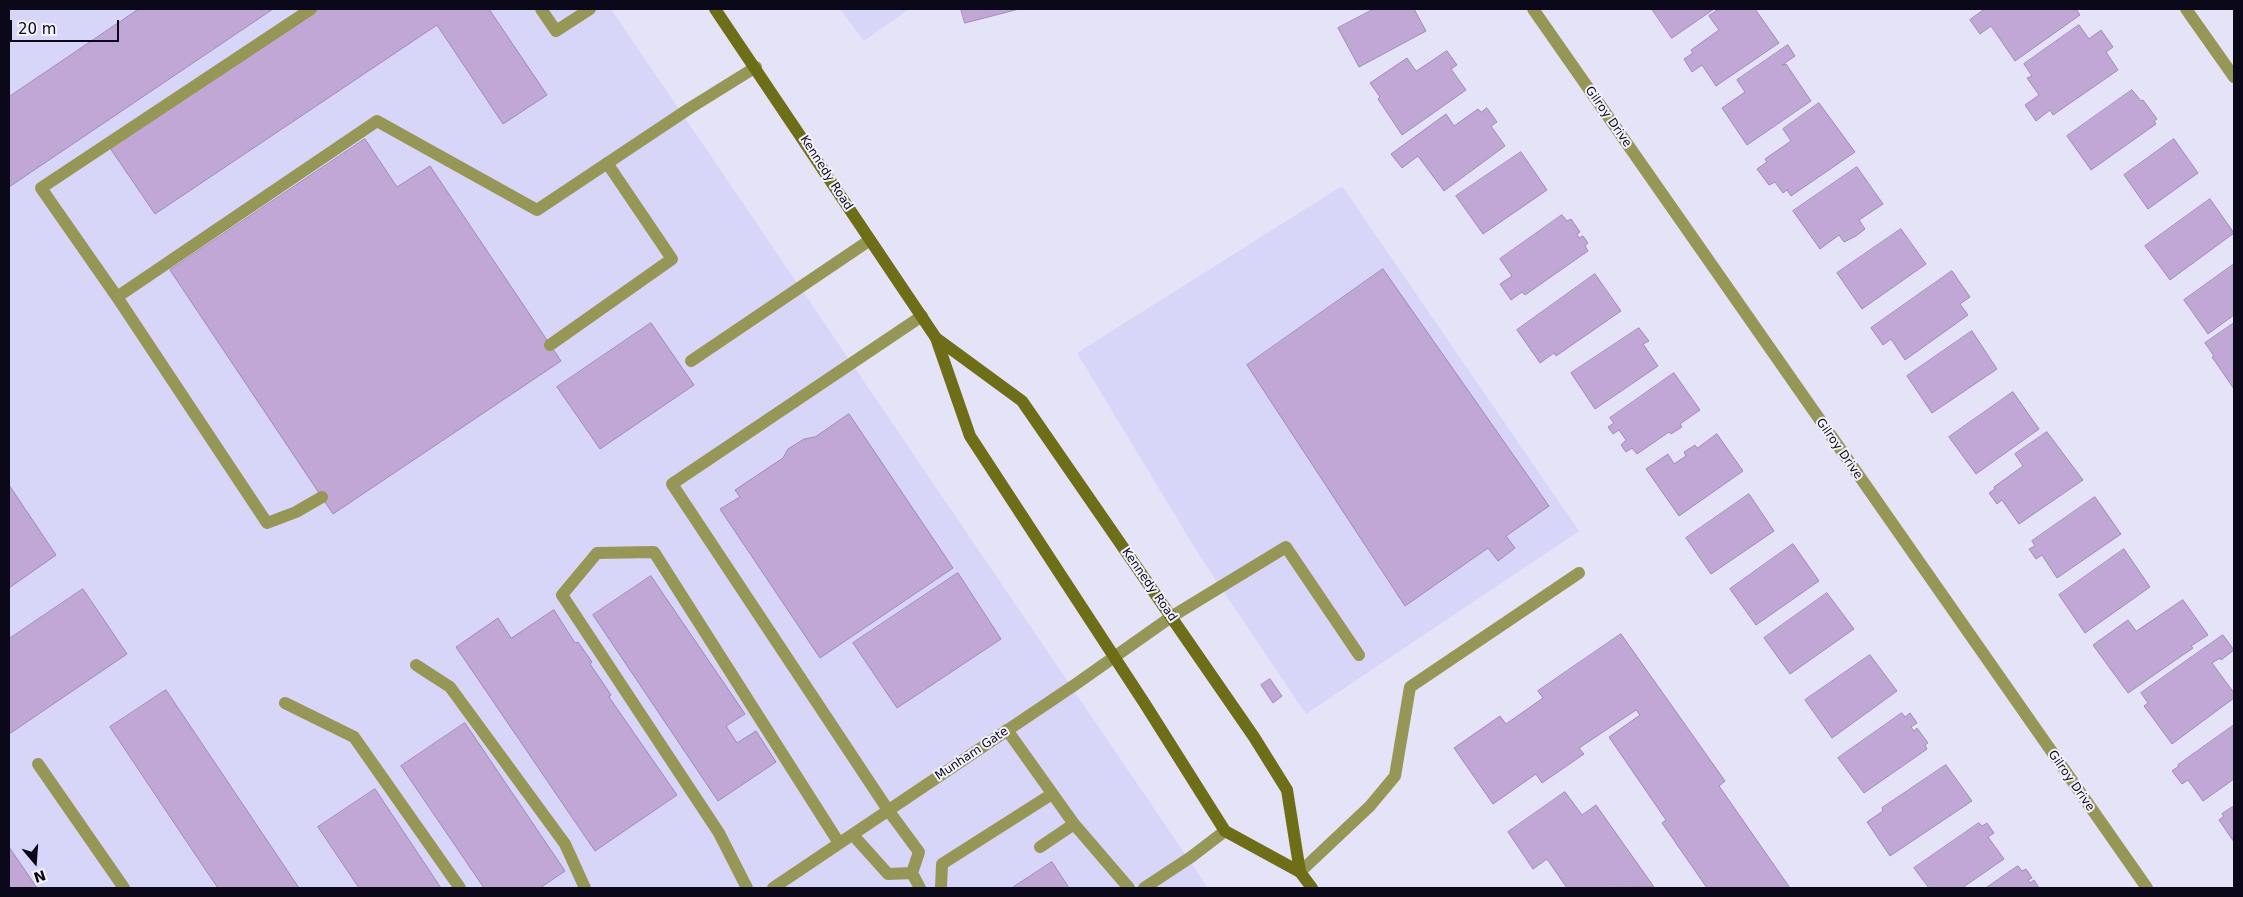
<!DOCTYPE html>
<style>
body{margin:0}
#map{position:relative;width:2243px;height:897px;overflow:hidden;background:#e4e3f8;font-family:"DejaVu Sans",sans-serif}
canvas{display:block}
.frame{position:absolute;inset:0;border:10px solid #0b0819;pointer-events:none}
.north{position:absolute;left:10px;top:837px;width:50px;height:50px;-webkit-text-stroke:4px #f2f1fc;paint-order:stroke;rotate:162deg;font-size:14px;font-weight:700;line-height:20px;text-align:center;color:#0b0819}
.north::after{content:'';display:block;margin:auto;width:18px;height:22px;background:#0b0819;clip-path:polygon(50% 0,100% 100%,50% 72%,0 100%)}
.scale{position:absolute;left:10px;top:20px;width:109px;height:22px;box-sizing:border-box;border:2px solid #0b0819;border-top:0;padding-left:6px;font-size:15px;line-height:18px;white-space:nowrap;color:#0b0819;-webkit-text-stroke:4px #f2f1fc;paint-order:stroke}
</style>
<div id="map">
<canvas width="2243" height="897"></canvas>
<div class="frame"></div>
<div class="north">N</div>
<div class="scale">20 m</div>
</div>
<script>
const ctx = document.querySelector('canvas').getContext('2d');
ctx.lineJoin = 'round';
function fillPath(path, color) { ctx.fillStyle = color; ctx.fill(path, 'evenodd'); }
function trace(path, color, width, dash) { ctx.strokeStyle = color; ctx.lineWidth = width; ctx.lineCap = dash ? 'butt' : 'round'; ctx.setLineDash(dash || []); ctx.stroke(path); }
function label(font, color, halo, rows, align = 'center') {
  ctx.font = font + ' "DejaVu Sans",sans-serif'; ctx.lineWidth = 4; ctx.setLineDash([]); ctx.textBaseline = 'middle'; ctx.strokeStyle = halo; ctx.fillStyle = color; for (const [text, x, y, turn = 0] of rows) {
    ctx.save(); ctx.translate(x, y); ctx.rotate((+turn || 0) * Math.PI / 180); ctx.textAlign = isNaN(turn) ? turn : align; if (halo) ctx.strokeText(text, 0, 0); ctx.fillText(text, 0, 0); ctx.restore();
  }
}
const built = new Path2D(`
 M9,9h602l597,879h-1199z
 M840,9h69l-45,32z
 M1342,186l237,345 -273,183 -105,-156 -124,-205z`);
const building = new Path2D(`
 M139,9h134l-264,178v-90z
 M317,9h172l58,86 -44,29 -66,-99 -282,189 -45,-66z
 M961,9h58l-54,14z
 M1374,9h40l12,22 -67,36 -21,-39z
 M1652,9h62l-42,29z
 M1719,9h36l24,34 -63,43 -14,-21 -10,7 -8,-13 9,-6 -2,-3 28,-20 -10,-14z
 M1985,9h91l4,6 -65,46 -24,-35 -11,8 -10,-14z
 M2079,25l10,14 12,-9 12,17 -7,5 12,18 -65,45 -3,-5 -14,11 -11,-16 14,-10 -12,-17 5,-2 -8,-12z
 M1788,45l7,11 -13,9 4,-1 25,37 -64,44 -25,-37 23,-16 -8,-12z
 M1447,51l10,14 -6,4 15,21 -64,45 -24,-36 2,-2 -10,-14 37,-25 9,13z
 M2132,90l9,11 2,-1 14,19 -3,2 2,3 -65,46 -24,-34z
 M1819,103l36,49 -64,44 -4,-6 -4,3 -8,-11 -6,3 -12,-16 10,-7 -2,-3 26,-18 -8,-12z
 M1487,108l10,14 -6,4 14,20 -61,45 -26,-35 -16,12 -11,-14 55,-40 8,12 24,-17 3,3z
 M365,139l32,48 33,-21 131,195 -228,153 -163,-244z
 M2174,139l24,34 -50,36 -24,-34z
 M1521,152l26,38 -64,44 -27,-38z
 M1857,167l26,37 -24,16 6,9 -9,7 -12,6 -5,-7 -19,14 -27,-38z
 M2210,199l24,34 -64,47 -25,-34z
 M1562,215l5,6 4,-2 9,13 -3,2 2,4 4,-2 5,7 -3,3 3,5 -63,44 -3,-3 -11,8 -11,-16 12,-8 -12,-17z
 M1901,229l25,35 -64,45 -25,-36z
 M2234,264v51l-26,19 -24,-34z
 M1383,269l166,237 -43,30 9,12 -17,13 -10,-13 -83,58 -158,-241z
 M1952,271l18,26 -10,7 8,11 -63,45 -14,-21 -8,6 -12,-17z
 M1595,274l26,37 -65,45 -2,-3 -14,10 -23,-33z
 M651,323l43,62 -94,64 -43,-62z
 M2234,323v66l-22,-32 2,-1 -9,-13z
 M1639,328l10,13 -6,3 15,22 -63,43 -24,-36z
 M1972,331l25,38 -65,44 -25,-37z
 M1674,373l26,37 -20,14 2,3 -11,7 -2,-2 -32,22 -5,-6 -6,4 -5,-7 5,-5 -7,-10 -6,4 -5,-7 6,-4 -4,-5z
 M2013,392l26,37 -63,45 -27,-37z
 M849,414l104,154 -133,90 -100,-149 20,-12 -5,-7 48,-32 5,-9 16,-10 11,-2z
 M2047,432l36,48 -64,44 -17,-24 -5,4 -8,-11 6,-4 -1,-2 29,-21 -8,-12z
 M1717,434l26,37 -64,45 -33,-47 22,-15 6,10 12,-8 -2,-4 11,-7 2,3z
 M9,485l47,70 -47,33z
 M1749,494l25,37 -63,43 -25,-36z
 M2095,497l26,37 -64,44 -15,-23 -6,4 -7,-10 6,-3 -3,-5z
 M1793,544l26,37 -63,44 -26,-36z
 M2124,549l26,38 -65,46 -26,-38z
 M958,573l43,66 -104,69 -44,-65z
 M651,576l94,138 -19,12 11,17 19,-12 20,31 -58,39 -125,-186z
 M83,589l44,65 -118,80v-95z
 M1827,593l27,36 -64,45 -26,-36z
 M2183,600l25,35 -17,11 2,2 -65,45 -35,-48 35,-25 8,11z
 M554,610l21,33 3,-1 14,20 -2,2 21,31 -2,2 68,98 -82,56 -139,-204 42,-29 13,20z
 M1621,634l104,147 -6,5 71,102h-83l-45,-65 4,-3 -57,-83 31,-22 -4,-5 -57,38 5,6 -42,29 -6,-9 -43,30 -39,-56 46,-32 6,8 37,-26 -5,-7z
 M2223,635l11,15 -13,10 -1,-2 -8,5 22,30v5l-62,46 -28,-38 4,-3 -7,-10z
 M1870,655l27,36 -65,47 -27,-38z
 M1270,679l12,17 -9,7 -12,-18z
 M166,690l133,198h-81l-9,-13 -99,-148z
 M1902,713l3,4 5,-4 7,10 -6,4 3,4 3,-3 11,15 -3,2 2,4 -63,44 -26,-35z
 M465,723l100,148 -25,17h-56l-83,-122z
 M2234,725v54l-31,22 -15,-21 -6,4 -10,-13 7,-5 -1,-1z
 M1946,765l26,36 -82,55 -23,-34 16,-11 -1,-3z
 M375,789l66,99h-82l-41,-61z
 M1565,792l17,23 14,-10 58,82 -87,1 -20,-29 -14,10 -25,-37z
 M2234,806v36l-15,-22 5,-4 -2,-2z
 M1979,823l3,3 5,-3 7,10 -6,4 16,22 -42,29h-33l-15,-20z
 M9,847l28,41h-28z
 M1052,862l17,26h-57z
 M2018,866l4,5 4,-2 6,9 -4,2 2,3 4,-3 5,8h-53z`);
const lane = new Path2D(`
 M541,9l15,22 34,-22
 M117,297l-76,-109 270,-179
 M550,345l122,-86 -65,-96
 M691,361l179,-121
 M322,497l-26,15 -29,11 -150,-226 260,-176 160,89 153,-102 66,-41
 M1171,617l115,-70 73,108
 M416,665l34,22 115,157 20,44
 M285,703l69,34 106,151
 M1007,730l67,94 55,64
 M38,764l86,124
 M853,835l35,39 24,-1 7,-21 -31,-42 -216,-326 250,-168
 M1040,847l34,-23
 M1300,872l70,-66 25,-30 15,-89 169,-114
 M912,873l8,15
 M747,888l-28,-55 -157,-238 35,-42 57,-1 185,291
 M941,888l1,-24 110,-70
 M1144,888l47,-31 34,-26`);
const street = new Path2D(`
 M1533,9l614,879
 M2186,9l48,68
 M773,888l303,-204 95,-67`);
const secondary = new Path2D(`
 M715,9l221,329 34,98 175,268 80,127 75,41
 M936,338l86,63 232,336 33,53 13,82 12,16`);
const streetNames = [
 ["Gilroy Drive",1608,117,55],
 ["Kennedy Road",826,173,57],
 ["Gilroy Drive",1839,449,55],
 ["Kennedy Road",1149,585,55],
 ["Munham Gate",972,754,-34],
 ["Gilroy Drive",2071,781,55]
];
fillPath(built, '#d7d5f8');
fillPath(building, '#c0a7d6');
trace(building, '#a28ab7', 1);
trace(lane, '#969656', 12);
trace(street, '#969656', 12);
trace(secondary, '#6f6e18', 12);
label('12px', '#0b0819', '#f2f1fc', streetNames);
</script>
